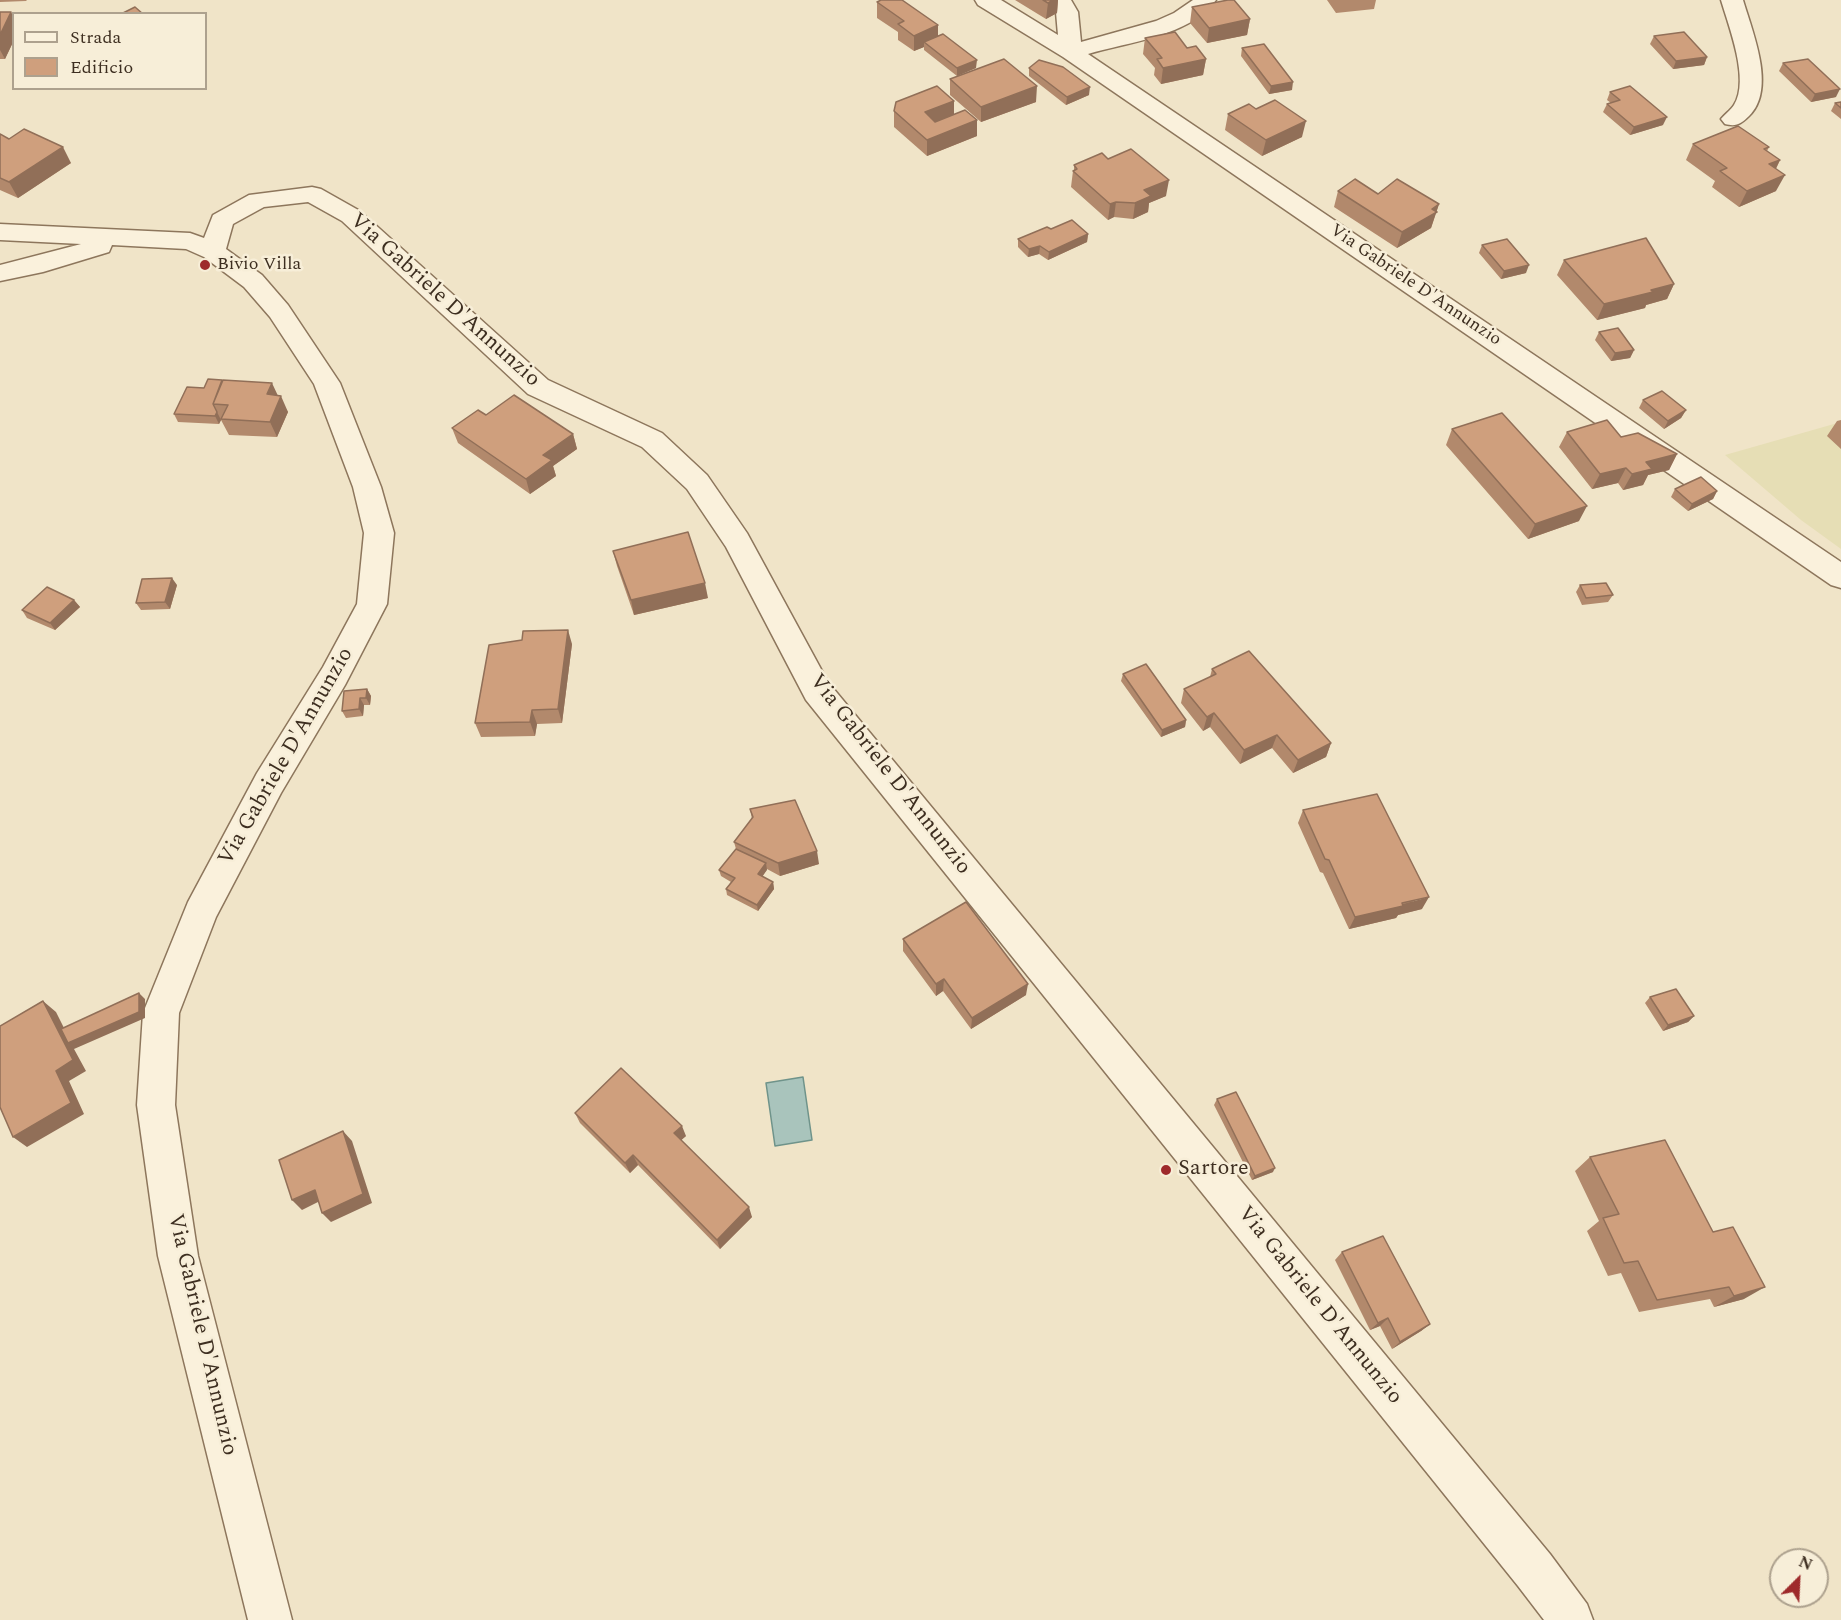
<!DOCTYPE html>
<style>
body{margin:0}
#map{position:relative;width:1841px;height:1620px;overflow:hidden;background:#f0e4c8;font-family:Spectral,serif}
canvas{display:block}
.legend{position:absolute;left:12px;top:12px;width:195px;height:78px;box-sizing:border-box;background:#f7eed8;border:2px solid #ada18e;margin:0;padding:8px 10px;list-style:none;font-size:18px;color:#3d2e20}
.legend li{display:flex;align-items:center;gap:12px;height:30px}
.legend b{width:30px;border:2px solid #ada18e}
.north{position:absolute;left:1769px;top:1548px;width:60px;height:60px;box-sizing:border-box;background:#f7eed8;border:2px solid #ada18e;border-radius:50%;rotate:24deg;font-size:16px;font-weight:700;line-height:24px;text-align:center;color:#3d2e20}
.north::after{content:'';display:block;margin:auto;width:21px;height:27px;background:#9e2a2b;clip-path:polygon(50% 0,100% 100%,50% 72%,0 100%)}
</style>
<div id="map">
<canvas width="1841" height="1620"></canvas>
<ul class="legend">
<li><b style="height:8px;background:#faf1dc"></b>Strada</li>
<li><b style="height:16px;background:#cf9f7d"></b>Edificio</li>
</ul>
<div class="north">N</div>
</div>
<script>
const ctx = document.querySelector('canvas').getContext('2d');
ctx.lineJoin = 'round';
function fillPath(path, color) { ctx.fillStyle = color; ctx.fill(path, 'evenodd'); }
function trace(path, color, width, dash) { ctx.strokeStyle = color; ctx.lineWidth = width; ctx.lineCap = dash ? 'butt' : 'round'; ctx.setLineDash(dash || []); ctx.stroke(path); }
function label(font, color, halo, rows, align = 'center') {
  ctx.font = font + ' Spectral,serif'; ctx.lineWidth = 5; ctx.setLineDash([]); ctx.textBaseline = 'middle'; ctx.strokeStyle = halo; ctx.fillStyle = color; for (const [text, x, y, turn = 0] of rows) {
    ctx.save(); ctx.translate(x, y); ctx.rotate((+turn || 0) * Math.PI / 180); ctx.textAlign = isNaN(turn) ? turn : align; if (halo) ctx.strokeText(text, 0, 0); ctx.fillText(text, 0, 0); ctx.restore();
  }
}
const farmland = new Path2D(`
 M1841,422v127l-40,-29 -76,-65z`);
const water = new Path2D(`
 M803,1077l9,63 -37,6 -9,-63z`);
const minor = new Path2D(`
 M975,0h26l57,35 -2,-23 -7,-12h22l7,12 3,30 75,-21 18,-8 19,-13h23c-25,36 -88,42 -128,54l753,508v26l-10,-3 -768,-528 -85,-52z
 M1721,0h22c9,31 34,89 6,116 -8,8 -13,11 -24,8l-4,-5c4,-5 10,-9 13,-14 16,-25 -5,-78 -13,-105z
 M312,187l9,2 39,22 188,169 114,53 45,42 40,58 81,149 722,872 37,50 6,16h-49l-26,-34 -712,-886 -80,-153 -39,-58 -45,-42 -114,-53 -186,-173 -34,-19 -44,5 -31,17 -7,25 36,26 26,30 52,78 41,104 13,46 -7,71 -42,81 -64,108 -65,124 -37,96 -4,92 23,151 94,364h-44l-90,-364 -21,-151 6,-92 45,-111 69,-129 66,-106 34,-63 7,-71 -11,-46 -39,-103 -44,-67 -26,-30 -40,-30 -18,-8 -74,-4 -3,7 -66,20 -43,9v-16l81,-21 -81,-4v-16l190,9 14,5 9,-23 36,-20z`);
const wall = new Path2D(`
 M0,0h27l-1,1 -26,1z
 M1015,0h43l-1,13 -11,6z
 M1327,0h49l-2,9 -38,4z
 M877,2l61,34 38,32 -19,8 -33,-26v-3l-10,4 -16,-11v-8l-21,-14z
 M1192,7l58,12 -3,16 -40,8 -17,-20z
 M0,12l14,5v23l-9,19h-5z
 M1654,36l53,21 -3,8 -31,4 -23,-25z
 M1145,38l42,10 19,11 -3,16 -42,9 -7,-9 1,-7 -12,-14z
 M1242,48l50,42 -23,4 -28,-38z
 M1783,63l53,34 -25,5 -32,-31z
 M1029,68l60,27 -23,10 -37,-29z
 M950,79l86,23 -55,20 -31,-27z
 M1610,92l53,33 -33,10 -27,-23 4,-8 4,-1 -4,-3z
 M954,101v13l23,6v16l-50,20 -33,-29v-16z
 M1841,102v17l-10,-8 4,-8z
 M1256,109l46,28 -40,19 -37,-26 3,-16z
 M0,134l9,5 62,24 -53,35 -18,-8z
 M1693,144l76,3 -2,4 13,9 -4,9v22l-37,16 -27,-20 3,-6 -29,-21z
 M1108,159l58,37 -17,7 -1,9 -15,7 -19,-2 -6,3 -37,-33 2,-16 1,-1v-5z
 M1338,191l40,3 61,10 -8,24 -34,20 -63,-41z
 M1051,229l37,5 -1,8 -39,18 -9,-6 -11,3 -10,-10v-8z
 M1482,245l44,28 -25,6 -22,-26z
 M1564,260l110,24 -7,15 -21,6 -1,3 -48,12 -40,-45z
 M1599,332l35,18 -4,8 -19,3 -16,-21z
 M187,387l91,9 10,16 -11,25 -48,-2 -8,-15 -2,4 -41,-2 -4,-8z
 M1643,400l43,10 -5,8 -17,11 -25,-21z
 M486,415l87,19 4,15 -24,17 3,10 -26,18 -72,-51 -6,-15z
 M1841,420v29l-14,-13 10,-15z
 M1452,429l127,92 -51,18 -82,-94z
 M1567,432l54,5 56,17 -8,16 -21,5 -5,10 -20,5 -5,-7 -26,6 -33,-42z
 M1675,489l42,2 -4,8 -25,12 -17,-14z
 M613,551l95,47 -74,17 -17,-49z
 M177,585l-7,24 -29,1 -5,-7z
 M1580,585l33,10 -5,7 -26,3 -6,-13z
 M74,600l6,7 -25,23 -28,-12 -5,-8z
 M572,644l-10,79 -25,1 -2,12 -54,1 -6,-14z
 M1212,669l119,74 -5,14 -33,16 -21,-25 -32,16 -30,-37 -7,4 -22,-28 3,-14 26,-12z
 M1123,674l63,46 -1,7 -24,10 -40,-56z
 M367,689l4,7 -1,9h-6l-1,11 -17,2 -4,-7z
 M750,809l69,55 -39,12 -13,-7 -5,8 11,5 1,7 -16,22 -31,-16 -1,-6 5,-7 -10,-6 -2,-6 17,-21 -2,-7 18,-23z
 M1303,810l119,99 -24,6 -2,3 -47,11 -26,-56 -3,-1 -22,-49z
 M903,939l123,56 -55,34 -28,-38 -7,5 -33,-45z
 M1650,997l44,19 -6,6 -25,9 -18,-28z
 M1217,1099l56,73 -21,8 -38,-75z
 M575,1113l111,23 -5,4 71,77 -32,32 -82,-84 -8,8 -50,-50z
 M1590,1157l154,142 -30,8 -4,-8 -71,13 -18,-39 -13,3 -21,-45 12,-10 -24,-50z
 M1342,1252l88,72 -9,7 -29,18 -12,-23 -10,4 -35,-70z`);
const shadedWall = new Path2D(`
 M1053,0h5l-1,13 -11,6 2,-16z
 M11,12l3,5v23l-9,19 -5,-9v-15z
 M1250,19l-3,16 -40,8 2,-15z
 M938,25v16l-14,1v5l-10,4v-15z
 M1707,57l-3,8 -31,4 3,-8z
 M1206,59l-3,16 -42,9 2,-16z
 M977,60l-1,8 -19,8v-8z
 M1293,82l-1,8 -23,4 2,-8z
 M1037,86l-1,16 -55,20v-15z
 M1090,87l-1,8 -23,10 1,-8z
 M1840,89l-4,8 -25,5 4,-8z
 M954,101v16l-29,11v-16z
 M1667,117l-4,8 -33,10 4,-8z
 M977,120v16l-50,20v-16z
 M1306,121l-4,16 -40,19 4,-16z
 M63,147l8,16 -53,35 -9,-16z
 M1780,160l-8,16 -3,-12z
 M1785,175l-9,16 -37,16 8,-16z
 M1169,180l-3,16 -17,7 -1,9 -15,7 2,-16 9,-13z
 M1116,202l-2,15 -6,3 2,-16z
 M1439,204l-8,24 -34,20 5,-16 30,-23z
 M1088,234l-1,8 -39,18 1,-8z
 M1040,246l-1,8 -11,3 1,-8z
 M1529,265l-3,8 -25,6 3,-8z
 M1674,284l-7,15 -21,6 -1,3 -48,12 7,-16 47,-14z
 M1634,350l-4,8 -19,3 4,-8z
 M272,383l7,15 -12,-4z
 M281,396l7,16 -11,25 -7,-15z
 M1686,410l-5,8 -17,11 4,-8z
 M217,412l4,8 -2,4 -4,-8z
 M573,434l4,15 -24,17 3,10 -26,18 -4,-15 17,-24z
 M1677,454l-8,16 -21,5 -5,10 -20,5 9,-16 14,-12z
 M1626,468l-8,15 -26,6 8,-15z
 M1717,491l-4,8 -25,12 4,-7z
 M1587,506l-8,15 -51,18 7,-15z
 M172,578l5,7 -7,24 -5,-7z
 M705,583l3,15 -74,17 -3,-15z
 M74,600l6,7 -25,23 -5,-7z
 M568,630l4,14 -10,79 -4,-14z
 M367,689l4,7 -1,9 -4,-7z
 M360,698l4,7 -1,11 -4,-7z
 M532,710l5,14 -2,12 -5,-14z
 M1214,713l-4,14 -7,4 4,-14z
 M1186,720l-1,7 -24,10 1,-7z
 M1277,735l-5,13 -32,16 4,-14z
 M1331,743l-5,14 -33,16 5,-13z
 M817,851l2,13 -39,12 -2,-13z
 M766,863l1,7 -8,11 -1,-7z
 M773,882l1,7 -16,22 -1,-6z
 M1429,897l-7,12 -24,6 -2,3 -47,11 6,-12z
 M944,979l-1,12 -7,5v-12z
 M1028,984l-2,11 -55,34 1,-11z
 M139,993l6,6v19l-71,31 12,22 -17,10 15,33 -57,33 -14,-10 30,-136 13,11 15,30z
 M1694,1016l-6,6 -25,9 5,-6z
 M682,1126l4,10 -8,7 -4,-10z
 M343,1131l9,10 20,62 -41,19 -9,-9z
 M633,1155l5,10 -8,8 -5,-10z
 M1275,1168l-2,4 -21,8 3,-4z
 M315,1190l9,9 -22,11 -10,-10z
 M749,1207l3,10 -32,32 -3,-9z
 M1765,1287l-21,12 -30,8 20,-11z
 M1388,1318l-8,8 -10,4 8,-7z
 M1430,1324l-9,7 -29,18 8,-7z`);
const building = new Path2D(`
 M881,0h21l36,25 -24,11 -16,-12 6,-3 -27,-19z
 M1043,0h10l-5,3z
 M1228,0h6l16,19 -41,9 -17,-21z
 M135,7l8,7h-22z
 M0,12h11l-11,23z
 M1175,32l12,16 9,-2 10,13 -43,9 -6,-9 5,-1 -17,-20z
 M1684,32l23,25 -31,4 -22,-25z
 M943,34l34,26 -20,8 -33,-26z
 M1264,44l29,38 -22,4 -29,-38z
 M1004,59l33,27 -56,21 -31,-28z
 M1808,59l32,30 -25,5 -32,-31z
 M1039,60l24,7 27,20 -23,10 -38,-29z
 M937,86l17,15 -29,11 10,10 30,-12 12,10 -50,20 -33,-29 2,-9z
 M1630,86l37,31 -33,10 -27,-23 13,-4 -10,-8z
 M1275,100l31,21 -40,19 -38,-26 21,-10 7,5z
 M1841,102v6l-6,-5z
 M1738,126l31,21 -5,2 16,11 -11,4 16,11 -38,16 -27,-20 7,-3 -34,-24z
 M24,129l39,18 -54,35 -9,-4v-44l9,5z
 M1131,149l38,31 -25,10 7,6 -16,7 -19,-1 -6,2 -37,-33 4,-2 -3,-4 28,-12 6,6z
 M1355,179l23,15 19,-15 42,25 -7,5 5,3 -35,20 -64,-41z
 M1072,220l16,14 -39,18 -9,-6 -11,3 -11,-10 29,-12 4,2z
 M1646,238l28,46 -23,6 2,2 -49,12 -40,-44z
 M1507,239l22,26 -25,6 -22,-26z
 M1618,328l16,22 -19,3 -16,-21z
 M208,379l14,1 -9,24 4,8 -2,4 -41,-2 13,-27 17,1z
 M223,380l49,3 -5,11 14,2 -11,26 -49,-3 7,-14 -15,-1z
 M1662,391l24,19 -18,11 -25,-21z
 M514,395l59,39 -30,21 9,5 -26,19 -74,-51 26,-18 8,5z
 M1502,413l85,93 -52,18 -83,-95z
 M1607,420l14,17 17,-4 39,21 -31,8 6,7 -20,5 -6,-6 -26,6 -33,-42z
 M1701,477l16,14 -25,13 -17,-15z
 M688,532l17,51 -74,17 -18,-49z
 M172,578l-7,24 -29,1 6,-24z
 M1606,583l7,12 -27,3 -6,-13z
 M47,587l27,13 -24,23 -28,-13z
 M568,630l-10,79 -26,1 -2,12 -55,1 14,-78 33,-5 1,-9z
 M1249,651l82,92 -33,17 -21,-25 -33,15 -30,-37 -7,4 -23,-28 32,-15 -4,-5z
 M1146,664l40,56 -24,10 -39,-56z
 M367,689l-1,9h-6l-1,11 -17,2 2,-20z
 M1377,794l52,103 -27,6 1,3 -48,11 -26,-57 -4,-1 -22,-49z
 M795,800l22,51 -39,12 -44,-21 19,-25 -3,-8z
 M736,849l30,14 -8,11 15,8 -16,23 -31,-16 9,-11 -16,-8z
 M966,902l62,82 -56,34 -28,-39 -8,5 -33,-45z
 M1676,989l18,27 -26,9 -18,-28z
 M139,993v19l-71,31 -7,-14z
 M43,1001l30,59 -17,11 15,32 -58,34 -13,-30v-81z
 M621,1068l61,58 -8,7 75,74 -32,33 -84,-85 -8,8 -50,-50z
 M1236,1092l39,76 -20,8 -38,-77z
 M343,1131l20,63 -41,19 -7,-23 -23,10 -13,-40z
 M1665,1140l48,92 20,-5 32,60 -31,9 -5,-9 -72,13 -19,-39 -14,2 -21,-45 16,-4 -29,-57z
 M1383,1236l47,88 -30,18 -12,-24 -10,5 -36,-71z`);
const markers = [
 [205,265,6,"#9e2a2b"],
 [1166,1170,6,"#9e2a2b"]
];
const farPoinames = [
 ["Bivio Villa",217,265]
];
const farStreetnames = [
 ["Via Gabriele D'Annunzio",1415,286,34]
];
const streetNames = [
 ["Via Gabriele D'Annunzio",444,301,42],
 ["Via Gabriele D'Annunzio",287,757,-60],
 ["Via Gabriele D'Annunzio",889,775,52],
 ["Via Gabriele D'Annunzio",1319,1306,51],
 ["Via Gabriele D'Annunzio",201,1335,77]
];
const poiNames = [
 ["Sartore",1178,1170]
];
fillPath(farmland, '#e6deb5');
fillPath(water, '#a9c4bc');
trace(water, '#6f938a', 1.5);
trace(minor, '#8d765c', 3);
fillPath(minor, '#faf1dc');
fillPath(wall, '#b2896c');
fillPath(shadedWall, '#916f58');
fillPath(building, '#cf9f7d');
trace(building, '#916f58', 1.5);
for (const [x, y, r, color] of markers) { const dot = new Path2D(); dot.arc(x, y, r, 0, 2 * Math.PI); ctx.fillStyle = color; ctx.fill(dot); trace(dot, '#f7eed8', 2); }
label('18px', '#3d2e20', '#f7eed8', farPoinames, 'left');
label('18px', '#3d2e20', '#f7eed8', farStreetnames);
label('22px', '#3d2e20', '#f7eed8', streetNames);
label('22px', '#3d2e20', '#f7eed8', poiNames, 'left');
</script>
